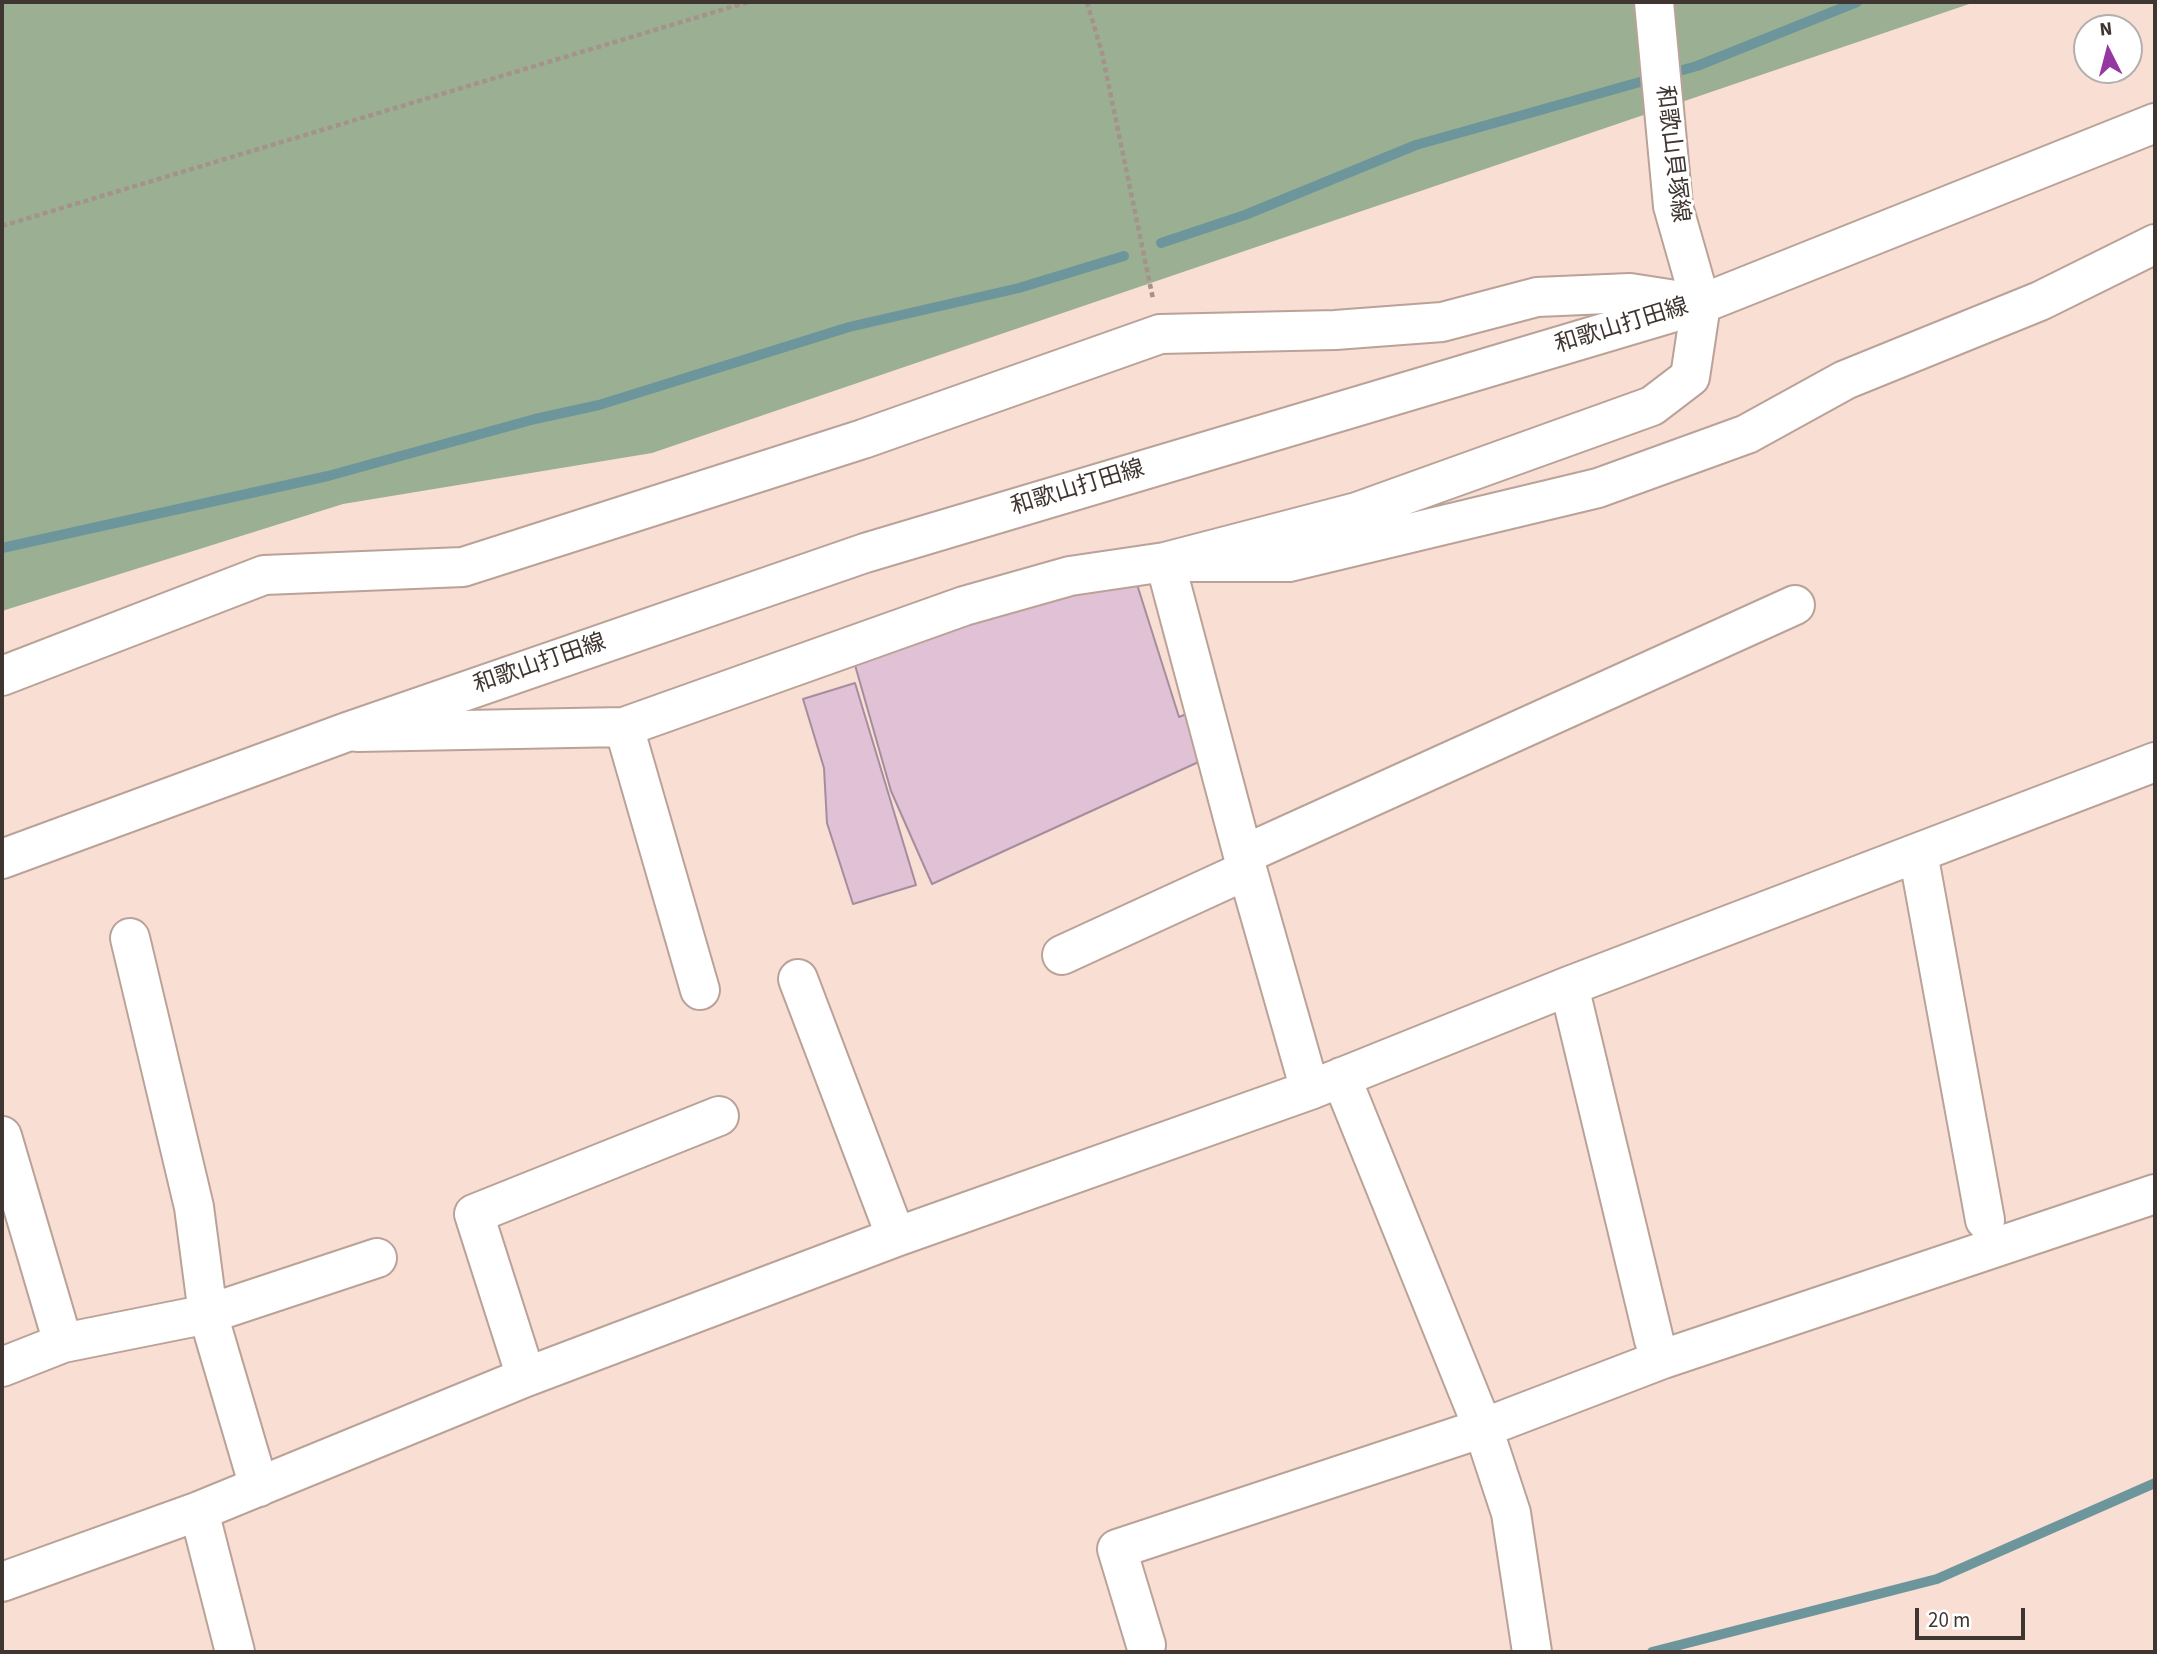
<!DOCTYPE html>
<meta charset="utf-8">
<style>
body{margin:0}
#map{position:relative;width:2157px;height:1654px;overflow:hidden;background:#f8ded3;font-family:"Source Sans 3",sans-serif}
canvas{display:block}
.frame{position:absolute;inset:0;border:4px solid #403631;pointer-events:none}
.north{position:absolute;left:2073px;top:14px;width:70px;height:70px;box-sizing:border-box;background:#fff;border:2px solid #b3afad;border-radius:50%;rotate:354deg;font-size:19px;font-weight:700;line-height:28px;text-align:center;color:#403631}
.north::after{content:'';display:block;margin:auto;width:24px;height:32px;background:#9537a0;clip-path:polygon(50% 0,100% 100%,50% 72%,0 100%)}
.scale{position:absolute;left:1915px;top:1608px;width:110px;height:32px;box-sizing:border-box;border:4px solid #403631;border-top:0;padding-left:9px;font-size:21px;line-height:24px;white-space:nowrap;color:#403631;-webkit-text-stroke:5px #fff;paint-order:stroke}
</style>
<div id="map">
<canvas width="2157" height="1654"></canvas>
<div class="frame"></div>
<div class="north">N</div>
<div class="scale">20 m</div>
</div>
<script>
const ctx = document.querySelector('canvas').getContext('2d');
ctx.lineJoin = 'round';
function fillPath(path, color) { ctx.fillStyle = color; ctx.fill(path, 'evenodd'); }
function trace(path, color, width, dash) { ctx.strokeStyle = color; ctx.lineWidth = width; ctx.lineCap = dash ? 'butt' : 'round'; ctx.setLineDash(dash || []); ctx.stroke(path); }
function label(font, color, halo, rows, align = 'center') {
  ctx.font = font + ' "Source Sans 3","Noto Sans JP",sans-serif'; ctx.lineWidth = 6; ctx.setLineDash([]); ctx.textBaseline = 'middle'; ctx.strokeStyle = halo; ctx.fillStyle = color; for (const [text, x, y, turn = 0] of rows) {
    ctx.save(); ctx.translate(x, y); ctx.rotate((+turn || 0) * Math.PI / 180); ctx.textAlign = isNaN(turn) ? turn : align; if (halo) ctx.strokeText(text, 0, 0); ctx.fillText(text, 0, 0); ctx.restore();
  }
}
const forest = new Path2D(`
 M2,2h1973l-1323,451 -309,51 -341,107z`);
const stream = new Path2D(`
 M1161,243l84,-28 171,-70 281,-79 160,-64
 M2,548l326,-72 207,-57 64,-14 250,-78 170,-39 105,-32
 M1652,1652l285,-73 218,-96`);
const building = new Path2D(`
 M1135,578l44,139 15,-6 11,48 -273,125 -41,-93 -36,-126 153,-58z
 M855,683l61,202 -63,19 -26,-81 -3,-55 -21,-69z`);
const path = new Path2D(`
 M1087,2l15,51 51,246
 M2,226l746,-224`);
const minor = new Path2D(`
 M2,676l262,-101 199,-8 400,-128 297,-105 175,-4 107,-8 95,-25 93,-4 71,11 -11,73 -38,29 -295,106 -192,50 78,293 67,235
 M624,727l76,263
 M357,732l267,-5 340,-121 106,-30 95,-14h124l309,-74 149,-54 98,-54 195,-79 115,-57
 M1918,853l67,367
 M1243,855l552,-250
 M130,938l64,269 14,107 51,173
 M1062,955l185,-85
 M798,979l98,258
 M1569,986l85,354
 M1341,1077l142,351 28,85 21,139
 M2,1136l61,207
 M2,1367l61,-24 145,-29 169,-56
 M526,1377l-52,-163 245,-98
 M199,1511l36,141
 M2,1582l197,-71 327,-134 370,-140 414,-147 259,-104 586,-224
 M1146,1645l-29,-96 366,-121 180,-69 492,-165`);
const major = new Path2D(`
 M1654,2l19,204 28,98
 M2,859l345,-127 518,-179 836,-249 454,-181`);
const streetNames = [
 ["和歌山貝塚線",1671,154,83],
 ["和歌山打田線",1622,327,-17],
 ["和歌山打田線",1078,489,-17],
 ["和歌山打田線",540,665,-19]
];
fillPath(forest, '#9baf93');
trace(stream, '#6d969c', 10);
fillPath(building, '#e0c1d5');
trace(building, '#a48e9d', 2);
trace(minor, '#baa298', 42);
trace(major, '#baa298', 42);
trace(path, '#a5928a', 4.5, [5, 3.5]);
trace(minor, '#fff', 38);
trace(major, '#fff', 38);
label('23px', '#403631', '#fff', streetNames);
</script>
